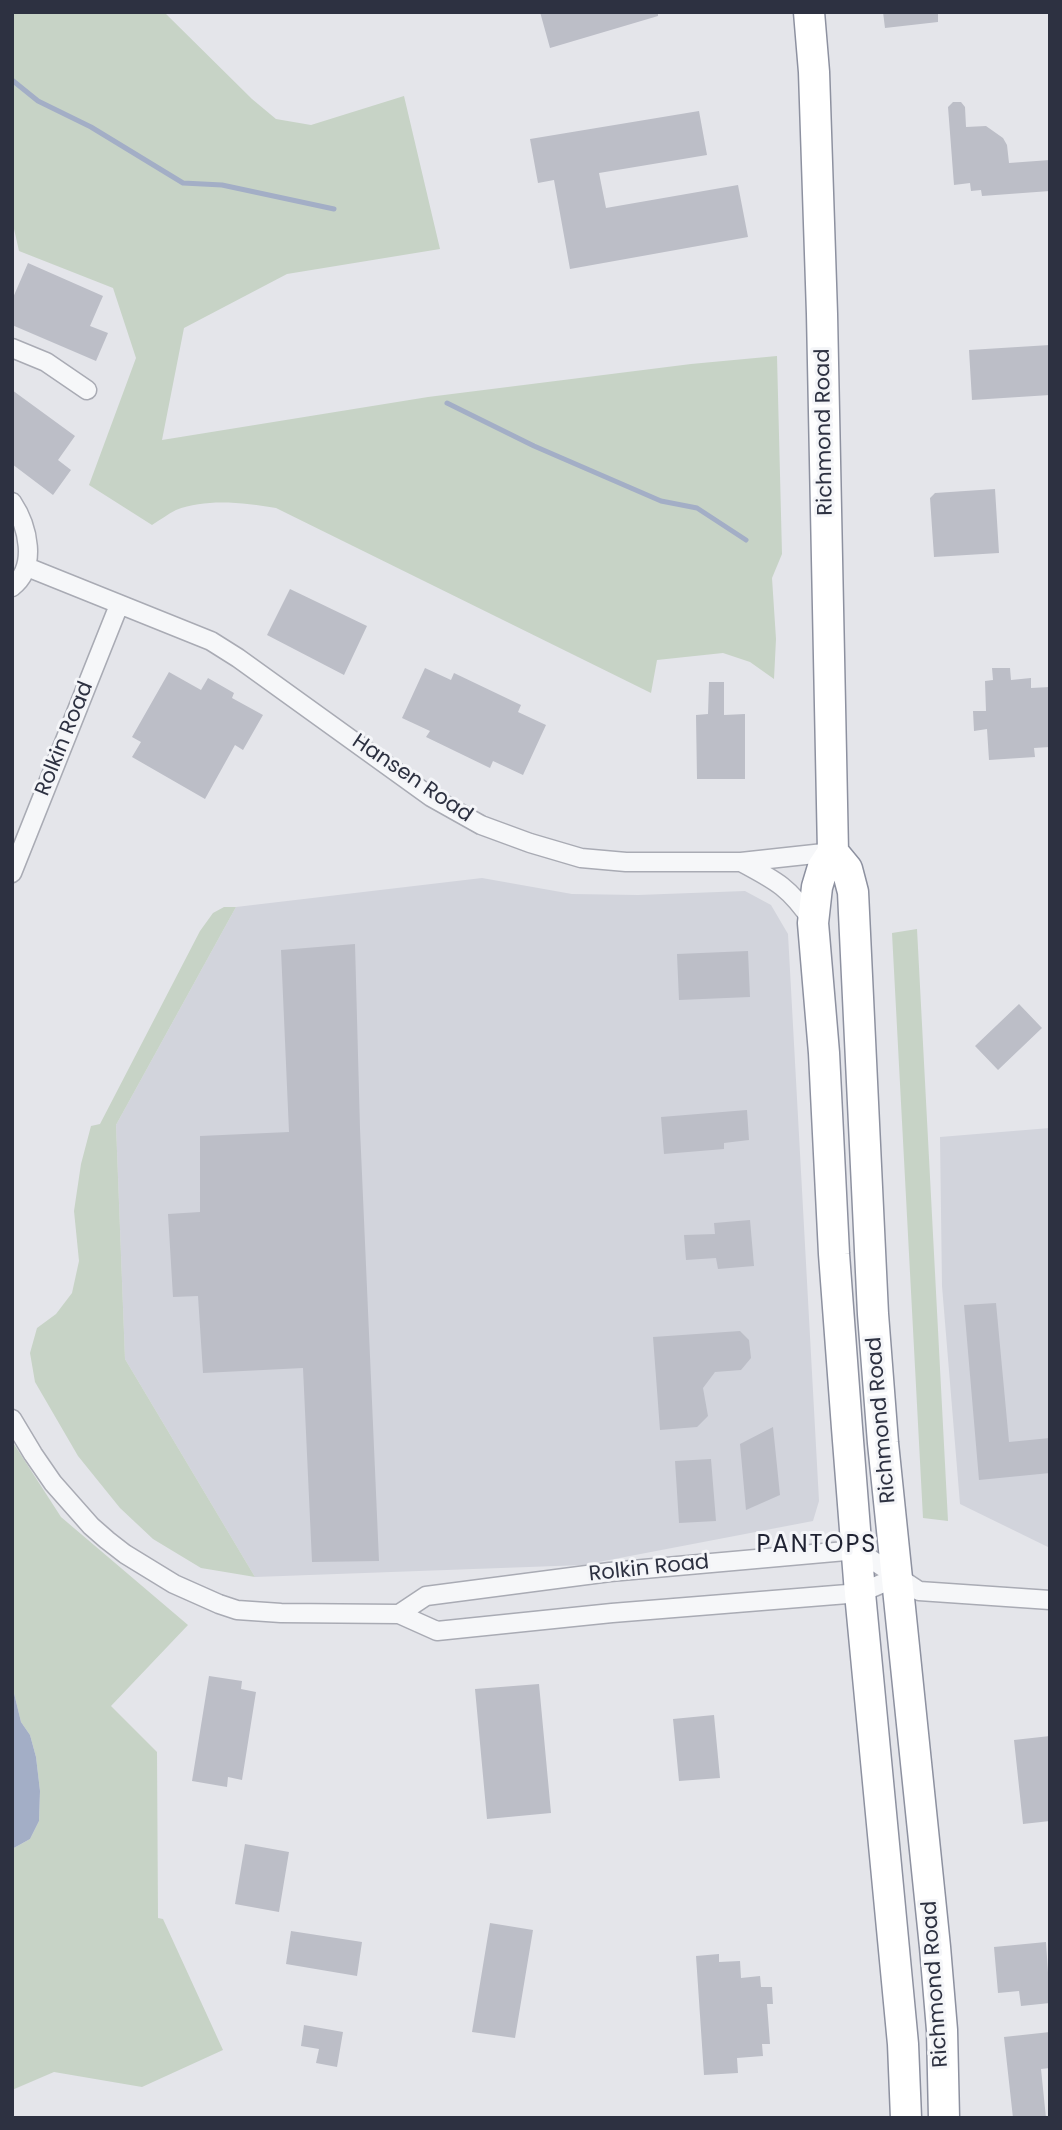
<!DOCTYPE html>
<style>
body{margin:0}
#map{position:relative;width:1062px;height:2130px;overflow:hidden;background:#e4e5ea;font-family:Poppins,sans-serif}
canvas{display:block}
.frame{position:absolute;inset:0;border:14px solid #2d3141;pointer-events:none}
</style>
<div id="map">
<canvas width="1062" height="2130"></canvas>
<div class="frame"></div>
</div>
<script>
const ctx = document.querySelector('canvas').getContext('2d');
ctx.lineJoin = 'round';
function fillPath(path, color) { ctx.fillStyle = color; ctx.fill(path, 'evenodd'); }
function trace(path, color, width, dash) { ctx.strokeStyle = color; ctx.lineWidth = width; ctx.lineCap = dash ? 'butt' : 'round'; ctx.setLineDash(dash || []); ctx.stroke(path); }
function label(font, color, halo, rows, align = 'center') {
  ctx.font = font + ' Poppins,sans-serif'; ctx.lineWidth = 6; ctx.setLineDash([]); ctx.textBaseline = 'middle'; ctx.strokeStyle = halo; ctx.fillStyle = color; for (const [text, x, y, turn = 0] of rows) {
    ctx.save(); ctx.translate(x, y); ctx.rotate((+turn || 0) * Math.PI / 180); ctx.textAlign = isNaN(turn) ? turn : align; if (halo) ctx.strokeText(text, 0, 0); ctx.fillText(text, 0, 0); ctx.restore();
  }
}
const built = new Path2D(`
 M482,878l90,16 66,1 107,-4 26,14 17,29 31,567 -6,20 -230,44 -328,12 -130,-218 -9,-234 120,-218z
 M1050,1128v420l-90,-44 -18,-218 -2,-149z`);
const green = new Path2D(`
 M12,12h152l88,87 24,20 35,6 93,-29 36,153 -153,25 -103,54 -22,112 266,-43 263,-33 86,-8 5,198 -10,24 4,61 -2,40 -24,-17 -27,-9 -66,7 -6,33 -375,-185c-31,-5 -69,-10 -100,2 -8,4 -16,10 -24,15l-63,-40 47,-127 -23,-70 -94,-37 -7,-31z
 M224,907h12l-120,218 9,234 130,218 -54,-9 -48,-29 -33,-31 -42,-52 -43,-74 -5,-29 7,-25 19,-14 16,-21 7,-32 -5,-50 7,-47 10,-38 9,-2 100,-193 13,-18z
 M917,929l31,592 -25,-3 -31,-585z
 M12,1441l49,76 127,108 -77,81 46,46 1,166 5,1 60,131 -81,37 -88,-15 -42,18v-241l18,-10 9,-18 1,-30 -4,-34 -6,-22 -9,-13 -9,-37z`);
const water = new Path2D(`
 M12,1685l9,37 9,13 6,22 4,34 -1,30 -9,18 -18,10z`);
const stream = new Path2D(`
 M12,80l26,21 53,26 92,56 39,2 112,24
 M447,403l87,43 127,55 36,7 49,32`);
const building = new Path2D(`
 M540,12h118v4l-108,32z
 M883,12h55v10l-53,6z
 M953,102h8l4,5 1,20 20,-1 17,12 4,7 2,18 41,-3v31l-68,5 -1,-6 -10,1 -1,-8 -16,2 -6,-78z
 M699,111l8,44 -108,18 7,35 132,-23 10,52 -178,32 -16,-89 -16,3 -8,-44z
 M28,263l75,33 -13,30 18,7 -12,28 -84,-36v-25z
 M1050,345v50l-78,5 -3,-50z
 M12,390l63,46 -17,24 13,10 -18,25 -41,-31z
 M995,489l4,64 -65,4 -4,-59 5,-5z
 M290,589l77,37 -23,49 -77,-40z
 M425,668l26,12 3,-7 67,32 -3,7 28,13 -23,50 -30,-14 -3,7 -64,-31 4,-6 -28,-13z
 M992,668h18l1,12 20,-2v10l19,-1v60l-16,1 1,9 -46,3 -2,-31 -13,2 -1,-20h13l-1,-30 8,-1z
 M169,672l32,18 7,-12 26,15 -2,5 31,17 -20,35 -8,-5 -30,54 -73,-42 9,-15 -9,-5z
 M709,682h15v33l21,-1v65h-48l-1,-64 12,-1z
 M355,944l5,185 19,432 -67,1 -9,-194 -100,5 -5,-77 -25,1 -5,-83 32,-2v-76l89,-4 -8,-182z
 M748,951l2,46 -71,3 -2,-46z
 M1019,1004l23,24 -44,42 -23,-24z
 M747,1110l2,30 -25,3v6l-60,5 -3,-37z
 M750,1220l4,46 -36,3 -2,-11 -30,2 -2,-25 31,-1 -1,-11z
 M996,1303l13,139 41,-4v35l-71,7 -15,-175z
 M740,1331l9,9 2,18 -10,12 -26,2 -12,16 5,28 -11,11 -37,3 -7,-93z
 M773,1427l7,68 -34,15 -6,-66z
 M711,1459l5,62 -37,2 -4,-62z
 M209,1676l33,5 -1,8 15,3 -14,88 -14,-3 -1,10 -35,-6z
 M539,1684l12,129 -64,6 -12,-130z
 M714,1715l6,63 -41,3 -6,-62z
 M1050,1736v85l-27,3 -9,-84z
 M245,1844l44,8 -10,60 -44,-8z
 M490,1923l43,7 -18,108 -43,-6z
 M291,1931l71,11 -5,34 -71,-12z
 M1046,1942l4,61 -29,3 -2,-15 -21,2 -4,-46z
 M719,1954v8l21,-1 1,17 19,-2 1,11h11l1,17h-6l3,40h-8l1,12 -26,2 1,15 -34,2 -8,-119z
 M304,2025l39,7 -6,35 -21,-4 3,-14 -18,-3z
 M1050,2032v36l-9,1 5,49h-33l-9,-81z`);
const minor = new Path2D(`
 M12,348l34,14 41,28
 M12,502c16,24 26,65 0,85
 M27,567l184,74 27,17 193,139 50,28 49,18 51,15 45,4h115l92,-10
 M741,862c36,19 49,26 72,60
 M12,873l107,-268
 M12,1419l21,35 20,29 38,43 16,14 18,14 49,30 45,20 18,6 44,3 118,1 38,17 175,-18 248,-20 37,-16
 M399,1614l27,-18 184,-24 247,-22 62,41 131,9`);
const trunk = new Path2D(`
 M809,12l5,60 8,242 11,538 14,17 6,23 20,422 10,129 52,504 7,83 2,88
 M833,852l-10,15 -6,20 -4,36 11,130 10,201 13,174 13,165 43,451 3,74`);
const streetNames = [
 ["Richmond Road",825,432,-91],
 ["Rolkin Road",65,739,-68],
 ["Hansen Road",412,779,34],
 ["Richmond Road",882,1420,-95],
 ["Rolkin Road",649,1569,-6],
 ["Richmond Road",936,1984,-94]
];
const quarterNames = [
 ["PANTOPS",817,1546]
];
fillPath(built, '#d2d4dc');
fillPath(green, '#c7d3c6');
fillPath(water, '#a3aec6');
trace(stream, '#a3aec6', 5);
fillPath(building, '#bcbec7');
trace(minor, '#a9abb4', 21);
trace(trunk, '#8d91a0', 33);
trace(minor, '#f6f7f9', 18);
trace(trunk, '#fff', 30);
label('21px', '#2d3141', '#f4f5f8', streetNames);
ctx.letterSpacing = '2px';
label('24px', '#1f2232', '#f4f5f8', quarterNames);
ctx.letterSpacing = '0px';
</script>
